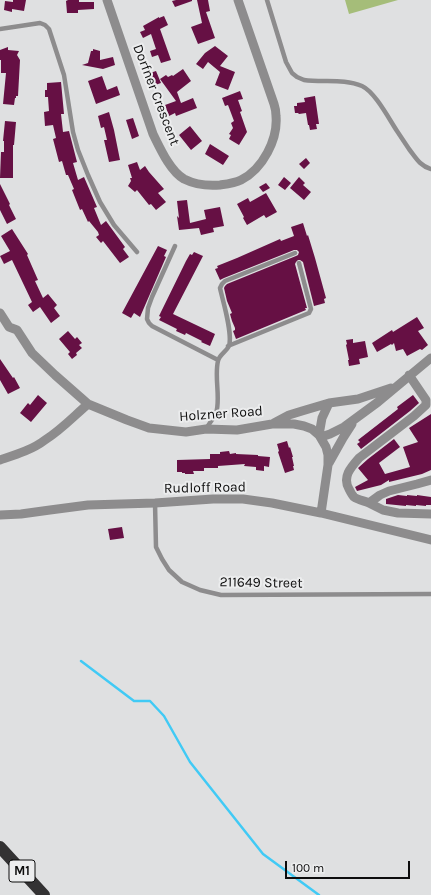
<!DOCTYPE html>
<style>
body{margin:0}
#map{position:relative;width:431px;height:895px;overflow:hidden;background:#dfe0e1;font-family:Karla,sans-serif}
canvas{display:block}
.scale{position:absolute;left:285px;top:861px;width:125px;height:18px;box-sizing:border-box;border:2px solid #0d0d0d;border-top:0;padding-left:5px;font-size:12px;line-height:14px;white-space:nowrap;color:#0d0d0d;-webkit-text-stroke:3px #ecedee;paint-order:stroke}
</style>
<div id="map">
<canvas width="431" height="895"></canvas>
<div class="scale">100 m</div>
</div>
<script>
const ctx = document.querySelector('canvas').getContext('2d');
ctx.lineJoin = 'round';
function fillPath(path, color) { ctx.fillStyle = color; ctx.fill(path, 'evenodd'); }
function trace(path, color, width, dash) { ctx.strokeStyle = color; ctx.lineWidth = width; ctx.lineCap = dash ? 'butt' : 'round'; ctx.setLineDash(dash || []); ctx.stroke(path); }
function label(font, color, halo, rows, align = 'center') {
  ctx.font = font + ' Karla,sans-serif'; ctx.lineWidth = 4; ctx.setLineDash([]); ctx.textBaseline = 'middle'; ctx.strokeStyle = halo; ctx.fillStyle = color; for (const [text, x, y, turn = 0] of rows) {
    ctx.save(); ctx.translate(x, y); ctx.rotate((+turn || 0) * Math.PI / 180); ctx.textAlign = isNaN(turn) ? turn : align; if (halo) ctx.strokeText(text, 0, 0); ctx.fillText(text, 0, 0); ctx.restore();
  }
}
const green = new Path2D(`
 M345,0h53l-49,14z`);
const stream = new Path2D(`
 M81,661l53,40h16l14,15 26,46 73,92 56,41`);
const building = new Path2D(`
 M13,0h13l-2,11 -12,-2v3l-8,-2 1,-9 8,1z
 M68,0h11v2h15v7l-16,1v3h-11l-1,-12z
 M176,0h16v1l-17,6 -3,-6z
 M197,0h11l2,11 -4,1 9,26 -17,6 -7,-17 11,-4z
 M164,16l4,9 -8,4 11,31 -10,3 -3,-8 -6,2 -2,-6 6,-2 -5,-15 -8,4 -3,-6 5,-2 -2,-4 16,-9v1z
 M215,46l13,10 -8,10 15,6 -7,18 -13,-5 5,-13 -12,-10 -5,7 -7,-5 9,-11z
 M8,47v3l11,1 -2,4 3,5 -2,36h-2v2h-1l-1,7 -11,-1 3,-31h-5v-13h-1v-10z
 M93,49l7,2v9l13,-3 2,8 -12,4 -21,-4 6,-2 3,-12h2z
 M183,69l8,12 -14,11 4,11 12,-5 4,10 -21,8 -1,-3 -6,3 -4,-11 11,-4 -16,-22 6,-4 2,2 4,-2 1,1z
 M156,71l5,12 -9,3 -5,-12z
 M102,76l5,14 10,-4 3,9 -24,9 -8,-23z
 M61,82l3,32h-3l2,18 6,-1 8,31 -4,1 5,17 6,-3 13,30 -3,1 7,17 5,-4 19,26 -2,2 6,8 -9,6 -17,-22 -2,2 -5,-6 3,-2 -1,-3 -9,-11 -1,1 -6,-13 -2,1 -8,-20 2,-1 -6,-14h-2l-4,-14 -3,1 -6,-23 3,-1 -3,-13 -8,1 -1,-14 5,-1 -1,-14h-3v-7h2v-7z
 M240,91l3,8 -5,1 4,11 -2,1 7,20 -8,13 -10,-6 2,-4 -2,-1 4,-6 -2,-5 3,-2 -6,-16 -3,1 -3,-8z
 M315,96l4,28h-3l1,5 -7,1 -1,-5h-1l-2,-12 -7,1 -1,-1h-3l-1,-7h3v-3l8,-1 -1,-4z
 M109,112l5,18 6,30 -11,2 -5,-22h3l-3,-13 -3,1 -3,-12z
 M133,118l6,18 -7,3 -6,-19z
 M5,121l11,1 -2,23h-1v33h-13l1,-26h3v-11h-1z
 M190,126l12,15 -11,9 -12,-15z
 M210,144l19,12 -6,9 -18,-11z
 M306,158l4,5 -6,6 -5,-5z
 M137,162l3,8 5,-4 4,6 15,17 -6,4 8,9 -10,8 -5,-6 -2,1 -12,-15 -2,2 -7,-6 3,-5 -1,-3h2l-4,-13z
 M284,177l7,6 -6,7 -7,-5z
 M299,177l6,6 -2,2 8,7 -7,8 -14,-12z
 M266,183l4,5 -7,4 -4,-5z
 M0,184l10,20 -1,1 7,14 -9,5 -7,-14z
 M266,193l11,19 -11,6 -2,-3 -17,10 -4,-7 1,-1 -7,-13 11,-6 2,4z
 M187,200l3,23 16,-4 -2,-9 16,-3 4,19 -11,2 1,4 -13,3 -2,-7 -20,2 -2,-14 2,2 -2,-17z
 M303,223l4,13 1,-1 7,23 11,40 -2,1 1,4 -11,3 -11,-44 -3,-2h-2l-2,2 -1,2 12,44h-2l1,2 -70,29 -3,-8 2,-1v-2l-3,-7 -2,-7 2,-1 -5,-12 -3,-13 1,-2 2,-2 69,-28 2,-1 1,-3 -2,-2h-3l-70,28 -4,2 -5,-11 3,-1 -1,-2 20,-8 43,-19 1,2 13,-5 -3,-9z
 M12,229l16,25 -1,1 11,25 -3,1 8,17 5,-4 9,11 -3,3 6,8 -9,7 -11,-16 -7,5 -5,-7 4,-3 -20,-42 -8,4 -4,-8 10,-5 -9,-15z
 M158,246l9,4 -3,6 2,1 -26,60 -6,-4 -3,5 -9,-5z
 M194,252l9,4 -30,58 42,20 -5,12 -9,-4 1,-1 -16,-8 -1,2 -9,-4 1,-2 -18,-9 2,-3 -2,-1 27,-55 4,-7 2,1z
 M417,317l7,11 -6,3 10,14 -6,5 -2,-1 -13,7 -4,-7 -7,2 -2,-8 -2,2 -1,-1 -14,8 -5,-9 20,-13 1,2z
 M68,331l7,8 2,-2 5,6 -3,2 3,3 -6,5 1,2 -5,4 -4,-5 2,-2 -11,-13z
 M353,339v4l12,-2 3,16 -9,2 1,5 -11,2 -1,-6h1l-3,-15 1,-1 -1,-4z
 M0,359l13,19 1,-1 6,11 -12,6 -8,-14z
 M38,395l9,8 -16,19 -11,-9 8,-10 2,2z
 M413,395l6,8 -9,8 -49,38 -4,-5 3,-2 -2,-2 40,-31 -1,-2z
 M431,414v56l-9,4 -33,8v-2l-8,5 -24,6 -2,-4 13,-7 -10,-12 10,-9 26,-20 6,8 -21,16 6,11 25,-7 -7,-20 15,-5 -9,-14z
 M287,441l2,7 1,-1 3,10h-1l2,9h-1l1,4 -9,3 -7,-21 1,-1 -2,-7z
 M229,451l1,3 6,-1v1l22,1v1l12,1 -1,10 -5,-1v5l-8,-1v-3l-12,-1 1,-2 -27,2v2h-14v3h-11l1,3h-9v-1h-3v-1h-5v-12l33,-1v-5h10v-2z
 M398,495l9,1v-1l10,1v-1l14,2v8h-5v1l-10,-1v1l-10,-1v1l-20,-2v-5z
 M122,527l2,11 -14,2 -2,-11z`);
const lane = new Path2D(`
 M267,0l19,62 6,11 5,4 7,3c18,3 40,-2 58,6 13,6 27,33 35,45 4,6 8,12 12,18 7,9 11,17 22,20
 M0,29l40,-6 5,2 4,4 15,46 9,57 5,18 10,25 12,27 14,23 23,27
 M175,246l-23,51 -4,11 -1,11 2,4 3,3 66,34
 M228,346l81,-33 2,-4 -12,-46
 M206,429c3,-5 7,-10 10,-16 5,-14 -2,-36 2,-52 1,-6 8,-9 11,-15 4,-13 -6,-44 -9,-58l2,-4 3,-3 70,-28
 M155,503l1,44 6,12 7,11 13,12 18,8 21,5 210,-1`);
const street = new Path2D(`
 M107,0l46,134c7,14 17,37 31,45 12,6 24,7 36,6 7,-1 15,-2 21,-5 22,-11 37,-41 35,-64 0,-4 -1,-9 -2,-12l-36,-104
 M0,313l9,14 8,3 15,23 23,22 33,29 39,16 22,8 37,4 20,-3 31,1 35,-6h22l10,2 8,3 7,6 7,12 2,8v10l-7,48
 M409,375l17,25v5l-12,11 -55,42c-8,9 -17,19 -10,31 1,2 3,6 5,8 4,3 11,4 15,6l11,-8 9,-4 28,-7 14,-4
 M274,423l15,-8 13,-4 27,-8 29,-4 33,-11
 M319,435l5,1 6,-2 14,-7 34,-25 53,-44
 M319,435l3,-17 7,-15
 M0,460c15,-5 32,-10 45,-20 16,-10 29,-24 43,-36
 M329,463l14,-25 9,-14
 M369,503l14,7 15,3 33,1
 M0,515l21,-1 29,-4 38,-5 67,-2 58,-4h30l29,4 49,10 110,27`);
const highway = new Path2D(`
 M0,847l44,48`);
const shields = [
 [22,871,26]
];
const shieldNames = [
 ["M1",22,871]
];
const streetNames = [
 ["Dorfner Crescent",156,95,69],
 ["Holzner Road",221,414,-4],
 ["Rudloff Road",205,488,-1],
 ["211649 Street",261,583,1]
];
fillPath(green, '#a5bd79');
trace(stream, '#41caf5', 2.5);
fillPath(building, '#661044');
trace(lane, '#8d8c8d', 4.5);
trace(street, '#8d8c8d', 9);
trace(highway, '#333233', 12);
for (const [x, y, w] of shields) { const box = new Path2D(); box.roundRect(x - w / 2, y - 11, w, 22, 3); ctx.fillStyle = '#ecedee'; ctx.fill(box); trace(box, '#0d0d0d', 1); }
label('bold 13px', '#0d0d0d', null, shieldNames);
label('14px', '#0d0d0d', '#ecedee', streetNames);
</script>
